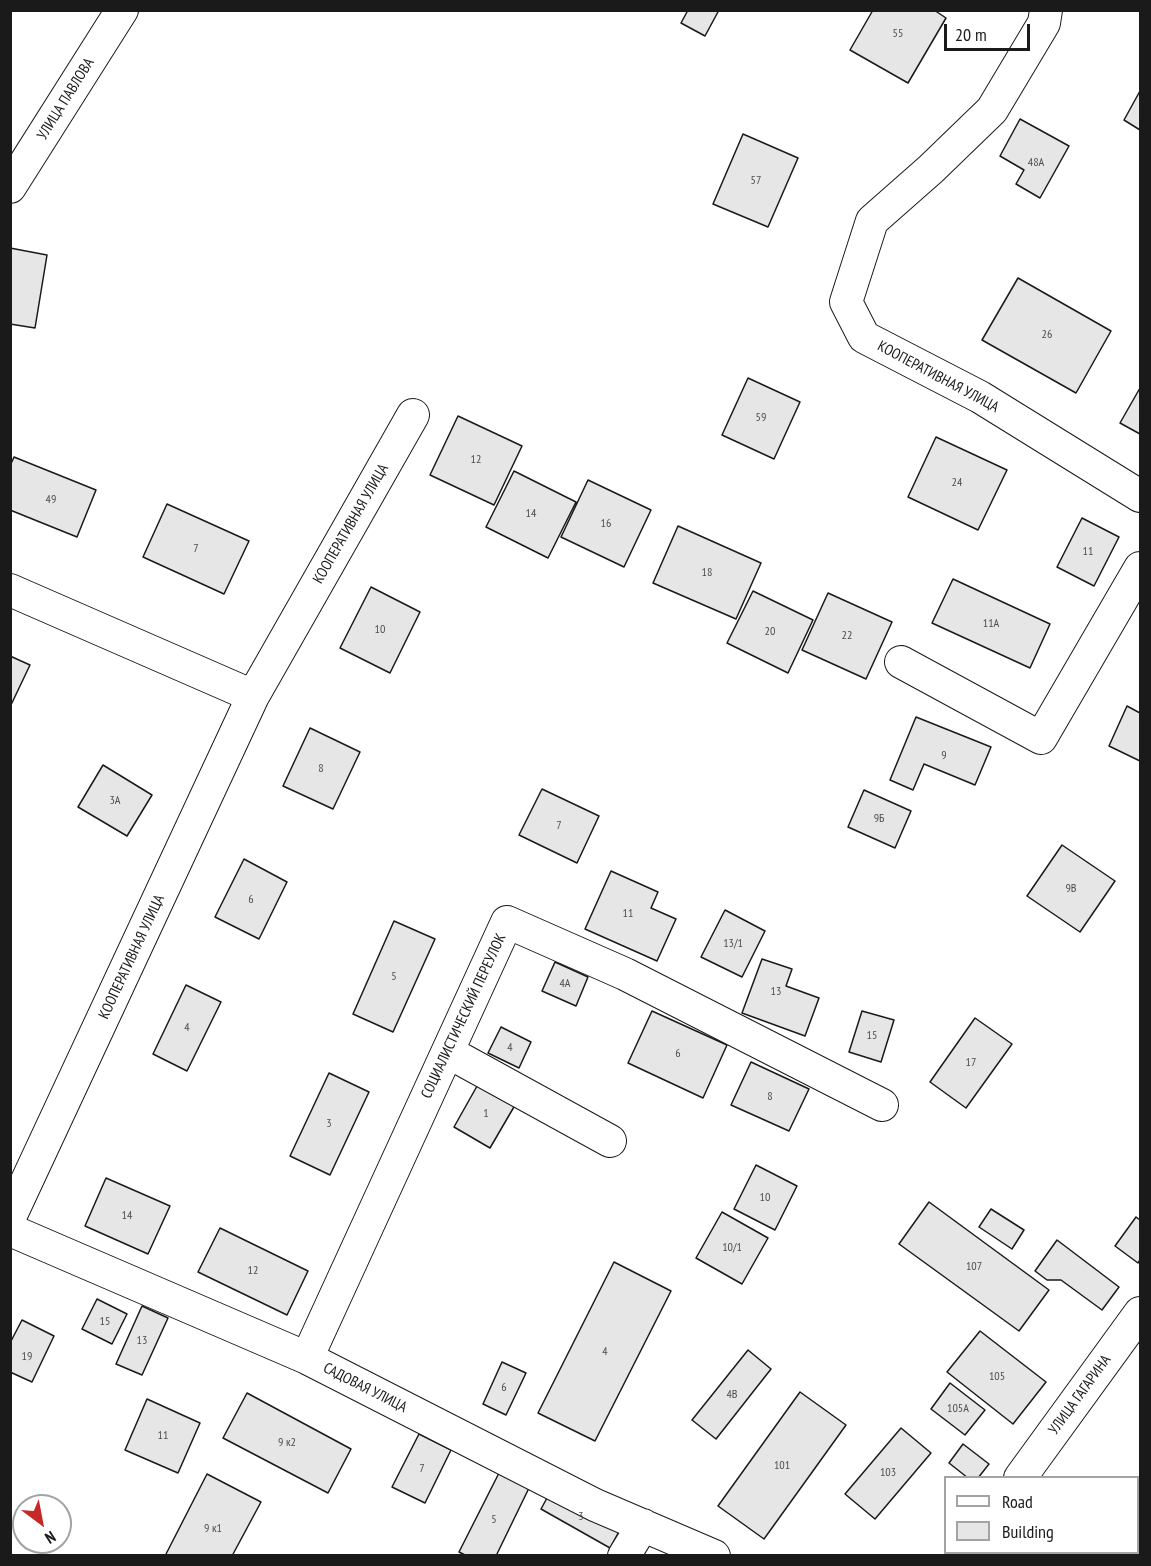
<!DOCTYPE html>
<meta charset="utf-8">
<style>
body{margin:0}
#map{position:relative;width:1151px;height:1566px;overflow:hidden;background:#fff;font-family:"PT Sans Narrow",sans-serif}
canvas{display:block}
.frame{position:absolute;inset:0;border:12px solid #1a1a1a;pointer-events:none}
.legend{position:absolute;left:944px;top:1476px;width:195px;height:78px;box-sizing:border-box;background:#fff;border:2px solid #a3a3a3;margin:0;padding:8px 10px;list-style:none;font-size:18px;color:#1a1a1a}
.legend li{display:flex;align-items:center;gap:12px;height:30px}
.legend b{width:30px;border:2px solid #a3a3a3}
.north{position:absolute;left:12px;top:1494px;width:60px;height:60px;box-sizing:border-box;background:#fff;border:2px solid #a3a3a3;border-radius:50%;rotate:148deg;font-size:16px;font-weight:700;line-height:24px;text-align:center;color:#1a1a1a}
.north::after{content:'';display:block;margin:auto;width:21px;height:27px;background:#c62828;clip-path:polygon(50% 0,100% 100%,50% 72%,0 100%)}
.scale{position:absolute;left:944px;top:24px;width:86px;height:27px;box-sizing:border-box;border:3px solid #1a1a1a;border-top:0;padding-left:8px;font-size:18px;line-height:21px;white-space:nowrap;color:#1a1a1a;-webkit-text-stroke:4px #fff;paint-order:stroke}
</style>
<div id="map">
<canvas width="1151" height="1566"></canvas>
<div class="frame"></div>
<ul class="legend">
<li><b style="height:8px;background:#fff"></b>Road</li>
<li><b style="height:16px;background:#e6e6e6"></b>Building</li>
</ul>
<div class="north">N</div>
<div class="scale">20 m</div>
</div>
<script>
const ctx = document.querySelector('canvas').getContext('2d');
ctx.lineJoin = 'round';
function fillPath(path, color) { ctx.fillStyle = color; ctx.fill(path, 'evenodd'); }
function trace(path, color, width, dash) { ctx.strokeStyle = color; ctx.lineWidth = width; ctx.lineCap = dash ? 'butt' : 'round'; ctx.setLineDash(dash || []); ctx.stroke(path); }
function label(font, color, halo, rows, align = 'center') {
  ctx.font = font + ' "PT Sans Narrow",sans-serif'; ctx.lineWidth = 4.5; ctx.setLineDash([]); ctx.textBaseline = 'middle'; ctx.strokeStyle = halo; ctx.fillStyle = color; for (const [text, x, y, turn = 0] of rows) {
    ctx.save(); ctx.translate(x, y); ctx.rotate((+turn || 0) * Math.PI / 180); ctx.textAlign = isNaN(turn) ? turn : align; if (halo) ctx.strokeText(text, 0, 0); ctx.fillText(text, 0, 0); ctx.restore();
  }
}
const building = new Path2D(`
 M688,10h31l-14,26 -24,-13z
 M873,10h61l12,8 -38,65 -58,-33z
 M1140,91v39l-16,-10z
 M1020,119l49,27 -29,52 -24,-14 8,-14 -24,-14z
 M743,134l55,24 -30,69 -55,-23z
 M10,248l37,7 -12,73 -25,-4z
 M1018,278l93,53 -35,62 -94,-53z
 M748,378l52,24 -26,57 -52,-24z
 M1140,388v46l-20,-11z
 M458,416l64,30 -28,59 -64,-30z
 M936,437l71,33 -29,60 -70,-33z
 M14,457l82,33 -19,47 -67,-27v-44z
 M514,471l62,31 -28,56 -62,-31z
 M588,480l63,30 -27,57 -63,-30z
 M167,504l82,37 -25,53 -81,-37z
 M1082,518l37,19 -25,49 -37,-19z
 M678,526l83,37 -25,56 -83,-36z
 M953,579l97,45 -20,44 -98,-45z
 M371,587l49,25 -30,61 -50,-25z
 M753,591l60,29 -25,53 -61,-30z
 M828,593l64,29 -26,57 -64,-29z
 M10,656l20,9 -20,42z
 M1127,706l13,7v48l-31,-15z
 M916,717l75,30 -16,38 -51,-21 -11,26 -23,-10z
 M310,728l50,24 -27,57 -50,-23z
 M103,765l49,30 -25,41 -49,-29z
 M542,789l57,27 -22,47 -58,-28z
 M864,790l47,21 -16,37 -47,-21z
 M1062,845l53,36 -35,51 -53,-36z
 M244,859l43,23 -28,57 -44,-22z
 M611,871l47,21 -7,16 25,11 -19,42 -72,-32z
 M725,910l40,21 -23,46 -41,-20z
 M394,921l41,18 -42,93 -40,-18z
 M762,959l30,10 -6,17 33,12 -14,38 -63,-23z
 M555,962l33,15 -12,29 -34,-15z
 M186,985l35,17 -34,69 -34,-17z
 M652,1011l75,34 -24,53 -75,-35z
 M862,1011l32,9 -13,42 -32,-10z
 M975,1018l37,26 -46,64 -36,-26z
 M501,1027l30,15 -12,26 -31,-15z
 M751,1062l58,27 -20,42 -58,-26z
 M329,1073l40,19 -39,83 -40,-19z
 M481,1079l37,21 -28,48 -36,-21z
 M756,1165l41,21 -22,44 -41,-21z
 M106,1178l64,28 -22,48 -63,-28z
 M929,1202l120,88 -30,41 -120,-87z
 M991,1209l33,21 -12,19 -33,-22z
 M722,1212l46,26 -26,46 -46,-26z
 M1136,1217l4,3v40l-2,3 -23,-17z
 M220,1228l88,43 -21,44 -89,-43z
 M1057,1240l62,47 -17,23 -41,-30h-14l-12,-9z
 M614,1262l57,29 -76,150 -57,-28z
 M97,1299l30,15 -15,30 -30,-15z
 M142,1306l26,12 -26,57 -26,-11z
 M22,1320l32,16 -22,46 -22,-10v-29z
 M980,1331l66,51 -33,42 -66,-52z
 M748,1350l23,19 -55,70 -24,-19z
 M502,1362l24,11 -20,42 -23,-11z
 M950,1383l35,27 -20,25 -34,-26z
 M800,1392l46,33 -82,114 -46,-33z
 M247,1393l104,56 -23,44 -105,-55z
 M147,1399l53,24 -22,50 -53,-23z
 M901,1428l30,25 -56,66 -30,-25z
 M419,1434l32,16 -26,53 -33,-16z
 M963,1444l26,20 -11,14h-10l-19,-15z
 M499,1473l30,15 -33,68h-29l-8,-4z
 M207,1474l54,28 -29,54h-67z
 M553,1487l69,39 -12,22 -69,-39z
 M1140,1518v38h-26l2,-4h22v-30z
 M1046,1552h54l4,4h-54z`);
const minor = new Path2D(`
 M1046,10l-2,13 -52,87 -61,59 -59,52 -26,81 18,35 116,60 160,99
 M10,187l112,-177
 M10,590l243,106
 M901,662l140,76 99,-170
 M448,1052l162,89
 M10,1217l243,-521 160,-281
 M10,1230l297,128 288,147 119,51
 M307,1358l200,-436 118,52 257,131
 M1020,1478l120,-165
 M624,1556l19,-31
 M962,1556l3,-4`);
const numberNames = [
 ["55",898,34],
 ["48А",1036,163],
 ["57",756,181],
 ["26",1047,335],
 ["59",761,418],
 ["12",476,460],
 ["24",957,483],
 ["49",51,500],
 ["14",531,514],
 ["16",606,524],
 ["7",196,549],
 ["11",1088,552],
 ["18",707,573],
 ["11А",991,624],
 ["10",380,630],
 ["20",770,632],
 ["22",847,636],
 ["9",944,756],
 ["8",321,769],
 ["3А",115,801],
 ["9Б",879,819],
 ["7",559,826],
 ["9В",1071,889],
 ["6",251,900],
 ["11",628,914],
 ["13/1",733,944],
 ["5",394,977],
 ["4А",565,984],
 ["13",776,992],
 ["4",187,1028],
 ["15",872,1036],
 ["4",510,1048],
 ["6",678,1054],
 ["17",971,1063],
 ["8",770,1097],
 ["1",486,1114],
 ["3",329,1124],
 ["10",765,1198],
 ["14",127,1216],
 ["10/1",732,1248],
 ["107",974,1267],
 ["12",253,1271],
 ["15",105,1322],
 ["13",142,1341],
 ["4",605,1352],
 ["19",27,1357],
 ["105",997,1377],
 ["6",504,1388],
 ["4В",732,1395],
 ["105А",958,1409],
 ["11",163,1436],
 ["9 к2",287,1443],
 ["101",782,1466],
 ["7",422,1469],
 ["103",888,1473],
 ["3",581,1517],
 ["5",494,1520],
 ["9 к1",213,1529]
];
const streetNames = [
 ["УЛИЦА ПАВЛОВА",66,99,-58],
 ["КООПЕРАТИВНАЯ УЛИЦА",938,377,28],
 ["КООПЕРАТИВНАЯ УЛИЦА",351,524,-60],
 ["КООПЕРАТИВНАЯ УЛИЦА",132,957,-65],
 ["СОЦИАЛИСТИЧЕСКИЙ ПЕРЕУЛОК",464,1016,-65],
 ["САДОВАЯ УЛИЦА",365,1388,27],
 ["УЛИЦА ГАГАРИНА",1080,1395,-54]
];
fillPath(building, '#e6e6e6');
trace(building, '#1a1a1a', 1.5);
trace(minor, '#1a1a1a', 34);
trace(minor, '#fff', 32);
label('12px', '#4d4d4d', null, numberNames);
label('15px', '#1a1a1a', '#fff', streetNames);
</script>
